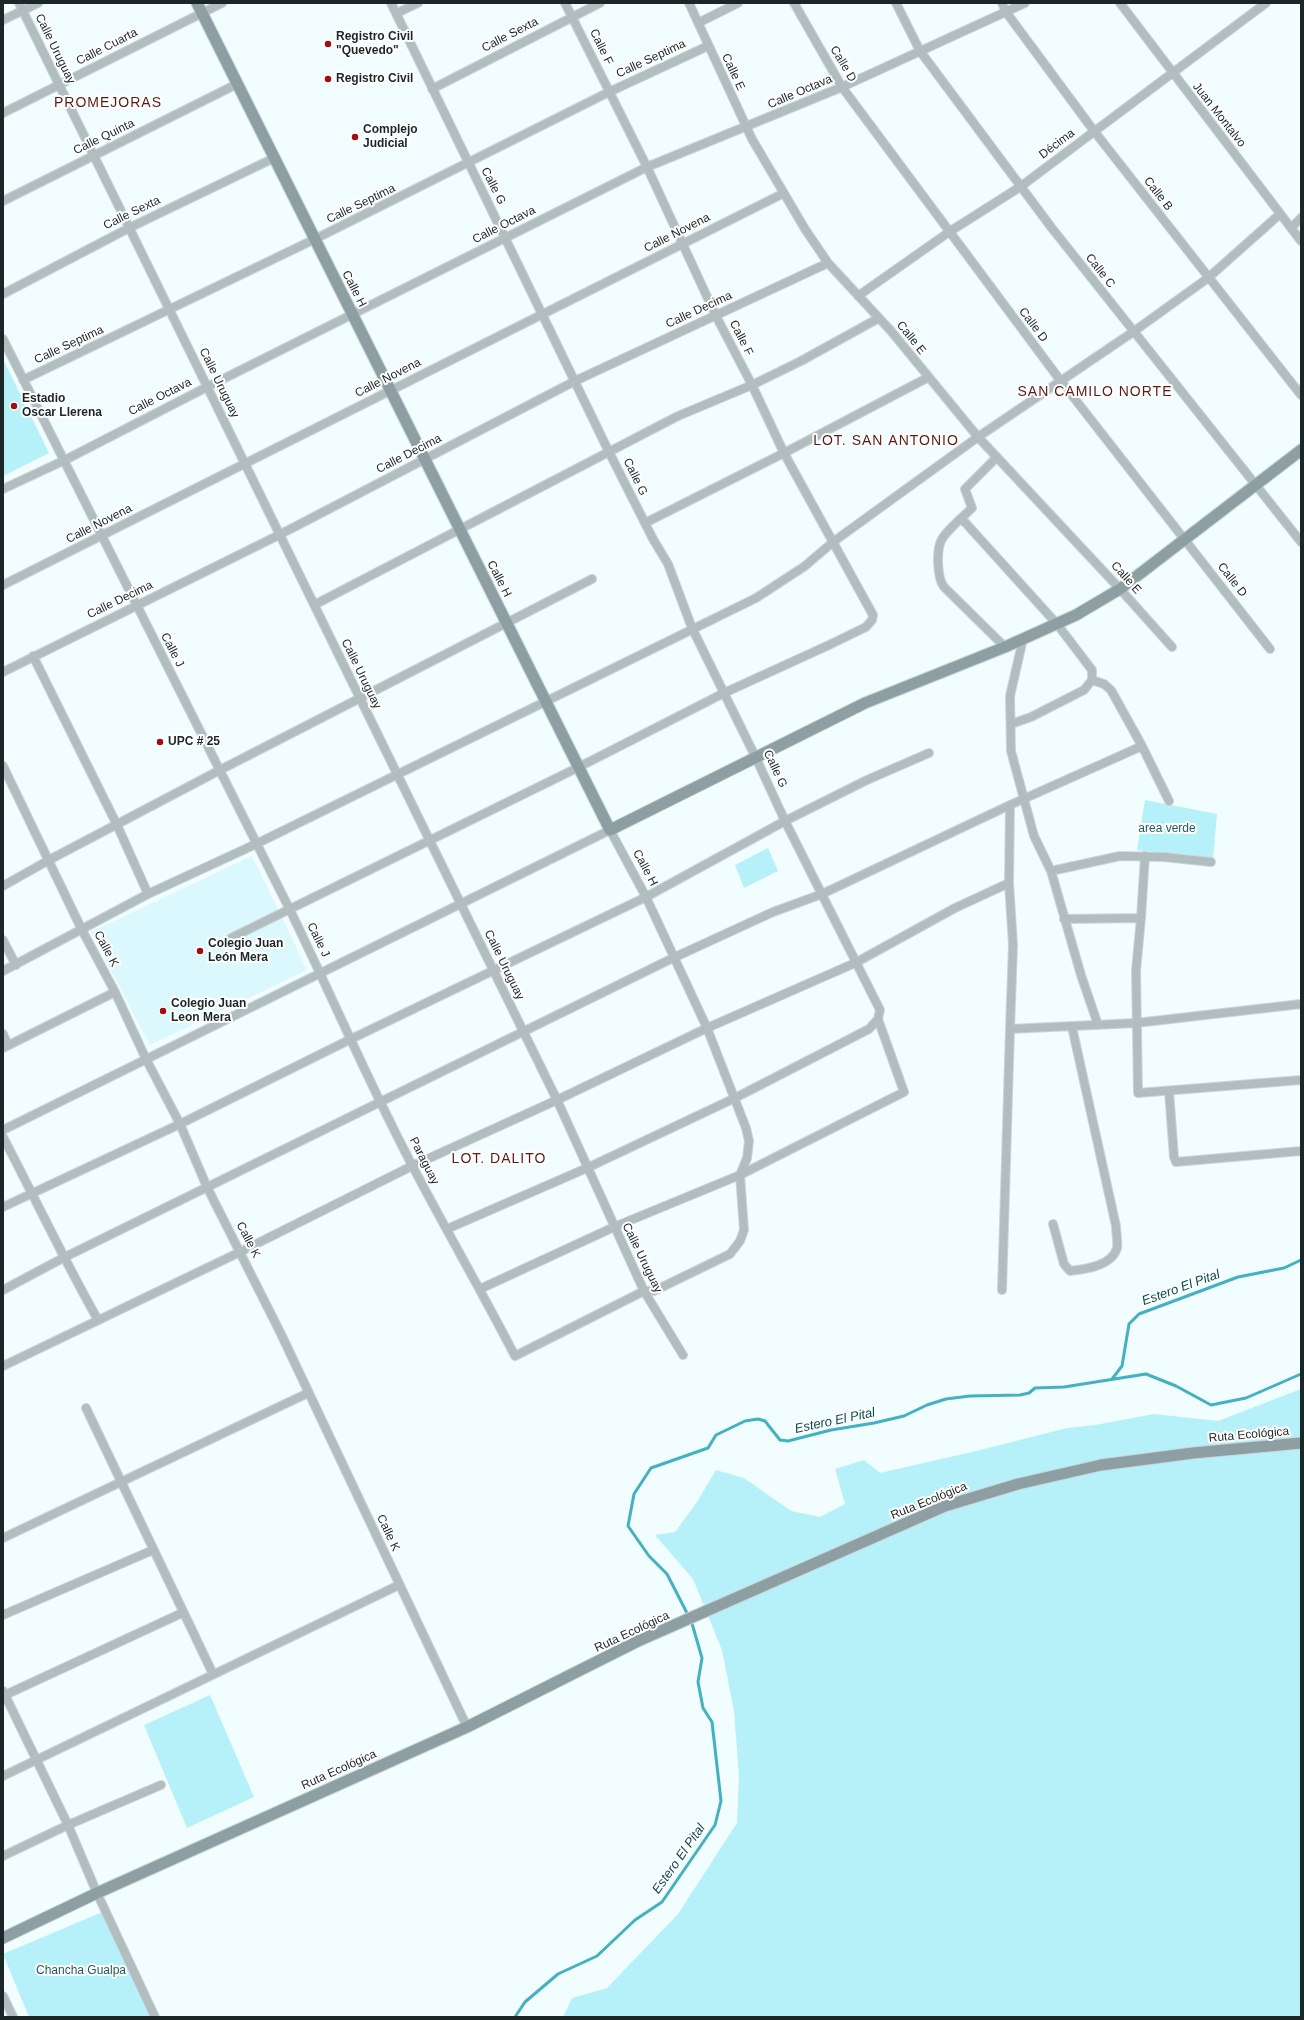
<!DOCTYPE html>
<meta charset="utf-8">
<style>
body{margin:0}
#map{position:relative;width:1304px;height:2020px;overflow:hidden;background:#f1fdff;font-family:Helvetica,sans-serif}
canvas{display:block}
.frame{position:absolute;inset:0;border:4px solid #1b2627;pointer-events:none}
</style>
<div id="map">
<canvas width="1304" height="2020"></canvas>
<div class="frame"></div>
</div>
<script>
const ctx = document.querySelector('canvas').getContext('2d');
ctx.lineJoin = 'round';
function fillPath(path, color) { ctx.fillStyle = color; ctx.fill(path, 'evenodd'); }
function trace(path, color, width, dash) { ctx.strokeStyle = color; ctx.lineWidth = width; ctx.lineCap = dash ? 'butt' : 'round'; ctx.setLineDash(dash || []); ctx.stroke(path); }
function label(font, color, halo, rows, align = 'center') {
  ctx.font = font + ' Helvetica,sans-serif'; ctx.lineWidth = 4; ctx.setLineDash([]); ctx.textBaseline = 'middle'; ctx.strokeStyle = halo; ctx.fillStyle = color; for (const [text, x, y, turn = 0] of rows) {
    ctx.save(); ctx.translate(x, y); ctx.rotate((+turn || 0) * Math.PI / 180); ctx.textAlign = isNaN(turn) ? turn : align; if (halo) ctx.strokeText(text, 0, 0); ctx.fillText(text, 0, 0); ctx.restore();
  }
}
const built = new Path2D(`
 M252,856l55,114 -157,75 -59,-113z`);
const green = new Path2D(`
 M3,359l46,94 -46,23z
 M1145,800l72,14 -4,45 -76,-9z
 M768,848l10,23 -34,17 -9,-23z
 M1301,1389v628h-738l9,-19 35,-10 71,-74 59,-91 2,-47 -5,-65 -12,-61 -29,-71 -38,-44 20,-3 22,-30 19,-32 28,8 47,33 29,6 25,-13 -10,-35 29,-9 16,13 96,-22 91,-23 28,-3 59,-11 64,7z
 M210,1695l44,102 -67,31 -43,-103z
 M107,1910l46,107h-124l-26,-63z`);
const stream = new Path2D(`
 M1112,1379l10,-13 7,-42 10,-10 99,-37 46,-9 17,-8
 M688,1615l-21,-41 -18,-18 -21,-30 6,-32 17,-26 57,-20 8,-13 29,-14 13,-2 7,2 15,19 8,1 43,-11 43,-7 30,-7 23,-11 19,-6 24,-3 50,-1 9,-2 6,-5 29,-1 82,-13 30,12 35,19 35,-7 55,-24
 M515,2017l10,-15 33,-28 39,-18 38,-36 27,-18 53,-77 6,-24 -9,-79 -9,-14 -5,-26 4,-24 -11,-38`);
const street = new Path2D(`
 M19,3l538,1097 87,191 39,64
 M391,3l218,449 44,87 15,25 24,64 64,130 29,63 95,189 -2,9 -9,10 -134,69 -148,70 -140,61
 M689,3l63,136 53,90 23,34 63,68 87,106 142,152 52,58
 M794,3l48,84 218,293 210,269
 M896,3l24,48 131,176 250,315
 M1002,3l4,9 88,119 207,264
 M1120,3l181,238
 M397,13l21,-10
 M3,20l35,-17
 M698,23l40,-20
 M432,89l168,-86
 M3,113l219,-110
 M3,201l234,-117
 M1291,228l10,-10
 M3,294l126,-66 145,-70
 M858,296l91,-64 71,-45 246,-184
 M3,339l286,569c42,86 79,174 124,259 33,63 69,125 102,189l129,-65h10l76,-37 10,-13 4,-11 -4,-55 7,-17 2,-17 -3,-13 -39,-100 -61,-131 -36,-67c-203,99 -405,200 -607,300
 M23,380l292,-141 294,-147 99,-46
 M997,457l-32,32 7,19c-8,8 -25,22 -30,31 -6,10 -5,39 2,48l61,60
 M3,489l62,-29 142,-73 440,-220 195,-80 183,-84
 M962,519l95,105 35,46v10l-8,10 -53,27 -20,7
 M645,523l139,-70 143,-75
 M3,585l781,-392
 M314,605l364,-189 74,-31 49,-24 78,-43
 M1023,639l-13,57 1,55 23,85 17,35 30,104 17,50
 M33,656l84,169 31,69
 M3,672l276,-137 296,-154 253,-118
 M1092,680l12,4 7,6 31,56 27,55
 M3,766l79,164 33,62 31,67 34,65 27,63 74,147 186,393
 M1010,805l-1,78 4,62 -3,84
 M1051,871l69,-15 44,1 47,5
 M3,886l46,-26 171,-90 372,-191
 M1141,918l4,-62
 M1064,919l77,-1 -5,53 2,122 163,-13
 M231,938l348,-171 145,-74 105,-48 37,-18 6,-7 1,-5 -89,-162 -32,-68 -36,-69 -69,-149 -82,-164
 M3,940l13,25
 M3,971l145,-77 108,-50 500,-246 49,-32 28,-24 145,-105 155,-105 75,-54 72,-64
 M3,1034l5,11
 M3,1048l112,-56
 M1169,1091l5,66 2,5 125,-11
 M3,1137c32,61 61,123 95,183
 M3,1207l177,-83 171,-85 295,-142 139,-76 82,-41 62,-27
 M1053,1224l11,40 6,7c15,-2 42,-5 47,-23 1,-6 -1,-15 -1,-22l-44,-199
 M480,1289l134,-62 126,-52 164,-83 -26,-73
 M3,1290l60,-32 610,-300 100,-46 49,-18 188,-89 132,-59
 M1002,1290l8,-261 126,-6 165,-19
 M3,1366l237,-114 172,-86 145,-66 150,-72 148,-65 100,-55 54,-25
 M86,1408l127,266
 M3,1538l305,-145
 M3,1615l150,-65
 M3,1691l65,134 29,68 58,124
 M3,1696l179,-83
 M3,1776l396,-191
 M3,1856l65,-31 93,-40
 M3,1996l10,21`);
const secondary = new Path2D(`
 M197,3l413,827 255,-127 140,-56 71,-32 44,-26 181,-139
 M3,1938l94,-45 370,-166 171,-86 307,-135 73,-22 83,-19 92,-12 108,-10`);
const markers = [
 [328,44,4,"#a40c0f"],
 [328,79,4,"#a40c0f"],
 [355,137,4,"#a40c0f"],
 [14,406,4,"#a40c0f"],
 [160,742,4,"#a40c0f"],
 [200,951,4,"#a40c0f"],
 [163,1011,4,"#a40c0f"]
];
const streetNames = [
 ["Calle Sexta",510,35,-27],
 ["Calle Cuarta",107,47,-27],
 ["Calle F",601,47,64],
 ["Calle Uruguay",55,49,64],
 ["Calle Septima",651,59,-25],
 ["Calle D",843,64,59],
 ["Calle E",733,72,65],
 ["Calle Octava",800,92,-23],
 ["Juan Montalvo",1219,115,52],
 ["Calle Quinta",104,137,-26],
 ["Décima",1057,144,-37],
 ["Calle G",493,186,63],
 ["Calle B",1158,194,52],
 ["Calle Septima",361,204,-26],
 ["Calle Sexta",132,213,-26],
 ["Calle Octava",504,225,-27],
 ["Calle Novena",677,233,-27],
 ["Calle C",1100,271,52],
 ["Calle H",354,289,63],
 ["Calle Decima",699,310,-25],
 ["Calle D",1033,325,53],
 ["Calle F",741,338,63],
 ["Calle E",911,338,51],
 ["Calle Septima",69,345,-25],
 ["Calle Novena",388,378,-27],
 ["Calle Uruguay",219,383,64],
 ["Calle Octava",160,397,-27],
 ["Calle Decima",409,454,-27],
 ["Calle G",635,477,64],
 ["Calle Novena",99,524,-27],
 ["Calle E",1126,578,48],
 ["Calle H",499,579,63],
 ["Calle D",1232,580,52],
 ["Calle Decima",120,600,-26],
 ["Calle J",172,650,63],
 ["Calle Uruguay",361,674,64],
 ["Calle G",775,769,65],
 ["Calle H",645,868,62],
 ["Calle J",318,940,64],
 ["Calle K",106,949,62],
 ["Calle Uruguay",504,965,64],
 ["Paraguay",424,1161,63],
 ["Calle K",248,1240,63],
 ["Calle Uruguay",642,1258,64],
 ["Ruta Ecológica",1249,1435,-5],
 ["Ruta Ecológica",929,1501,-22],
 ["Calle K",388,1533,65],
 ["Ruta Ecológica",632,1632,-25],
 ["Ruta Ecológica",339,1770,-24]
];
const poiNames = [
 ["Registro Civil",336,37],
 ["\"Quevedo\"",336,51],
 ["Registro Civil",336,79],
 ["Complejo",363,130],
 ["Judicial",363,144],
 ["Estadio",22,399],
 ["Oscar Llerena",22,413],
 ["UPC # 25",168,742],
 ["Colegio Juan",208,944],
 ["León Mera",208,958],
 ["Colegio Juan",171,1004],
 ["Leon Mera",171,1018]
];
const parkNames = [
 ["area verde",1167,829],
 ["Chancha Gualpa",81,1971]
];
const waterNames = [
 ["Estero El Pital",1181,1288,-20],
 ["Estero El Pital",835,1421,-12],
 ["Estero El Pital",679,1859,-55]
];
const quarterNames = [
 ["PROMEJORAS",108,103],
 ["SAN CAMILO NORTE",1095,392],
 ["LOT. SAN ANTONIO",886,441],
 ["LOT. DALITO",499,1159]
];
fillPath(built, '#daf8fd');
fillPath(green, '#b6f1fa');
trace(stream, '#44b1c0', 3);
trace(street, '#cad6d8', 10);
trace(secondary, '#cad6d8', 13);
trace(street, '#b1bdbf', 8);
trace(secondary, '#8d9fa2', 11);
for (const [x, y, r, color] of markers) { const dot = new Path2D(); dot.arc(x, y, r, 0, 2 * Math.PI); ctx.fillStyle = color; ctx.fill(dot); trace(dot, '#fff', 1.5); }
label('12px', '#1b2627', '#fff', streetNames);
label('bold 12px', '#1b2627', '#fff', poiNames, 'left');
label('12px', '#1f5b63', '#fff', parkNames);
label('italic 13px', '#084a52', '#fff', waterNames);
ctx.letterSpacing = '1px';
label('14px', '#5f1a16', '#fff', quarterNames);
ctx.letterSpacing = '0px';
</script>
